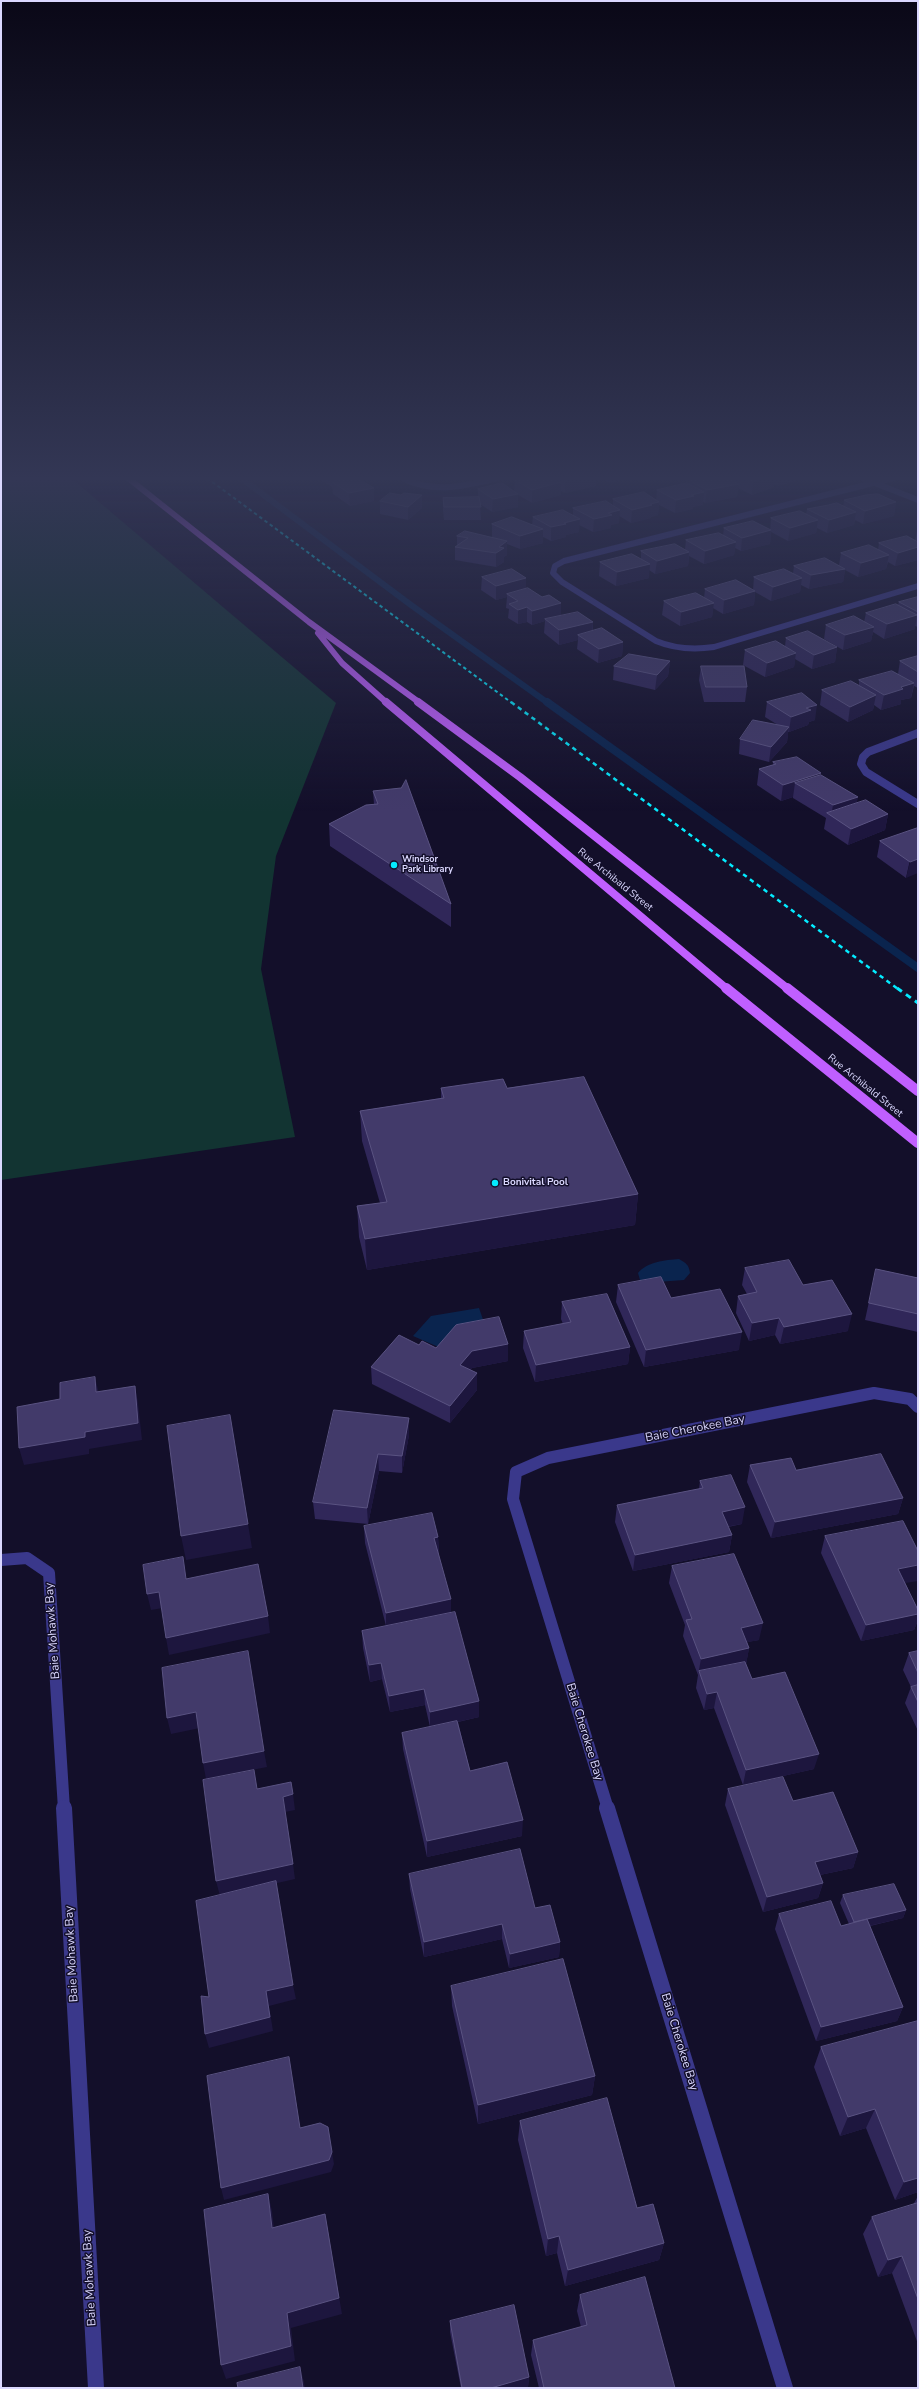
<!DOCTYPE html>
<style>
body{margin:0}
#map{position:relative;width:919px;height:2389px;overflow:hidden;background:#130f2a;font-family:"Nunito Sans",sans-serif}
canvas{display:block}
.frame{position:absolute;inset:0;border:2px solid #dbd8ff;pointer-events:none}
</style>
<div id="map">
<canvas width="919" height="2389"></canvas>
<div class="frame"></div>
</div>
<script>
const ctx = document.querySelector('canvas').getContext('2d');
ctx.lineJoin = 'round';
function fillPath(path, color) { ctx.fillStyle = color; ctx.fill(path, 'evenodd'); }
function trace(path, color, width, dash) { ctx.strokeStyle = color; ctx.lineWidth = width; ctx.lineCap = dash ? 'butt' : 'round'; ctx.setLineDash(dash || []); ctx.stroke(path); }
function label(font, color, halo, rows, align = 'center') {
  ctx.font = font + ' "Nunito Sans",sans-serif'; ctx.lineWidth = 3; ctx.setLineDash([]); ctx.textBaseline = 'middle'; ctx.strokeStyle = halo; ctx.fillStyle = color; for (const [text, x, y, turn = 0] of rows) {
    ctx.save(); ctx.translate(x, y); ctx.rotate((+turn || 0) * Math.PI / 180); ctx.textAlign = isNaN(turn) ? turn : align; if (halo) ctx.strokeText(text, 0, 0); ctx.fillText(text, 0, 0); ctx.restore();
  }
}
const green = new Path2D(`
 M1,478h70l265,225 -60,153 -15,113 34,168 -294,43z`);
const water = new Path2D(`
 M679,1259c7,4 10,6 11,14l-6,7 -27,2 -17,-2 -2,-7c9,-11 27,-13 41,-14z
 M479,1308l8,23 -46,17 -28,-12 18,-20z`);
const streamFar1 = new Path2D(`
 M241,478l170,127 137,98`);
const stream = new Path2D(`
 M547,702l371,266`);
const minorFar3 = new Path2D(`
 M402,478c32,16 63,8 96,0
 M862,478l56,22
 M893,478l-329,83 -9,5 -2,7 9,9 94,59c19,8 37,9 58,6l204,-61`);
const minorFar2 = new Path2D(`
 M918,733l-50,19 -5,5 -2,7 5,8 52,32`);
const minorFar1 = new Path2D(`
 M1,1560l26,-2 22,15 15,236
 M608,1809l-95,-310 3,-27 32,-14 326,-65 36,6 8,8`);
const minor = new Path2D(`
 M64,1808l32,580
 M607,1808l178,580`);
const majorFar2 = new Path2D(`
 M128,478l181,144 111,81
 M318,633l24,30 45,40`);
const majorFar1 = new Path2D(`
 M386,702l341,287
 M418,702l102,75 268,212`);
const major = new Path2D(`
 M726,988l192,155
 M787,988l131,103`);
const railFar2 = new Path2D(`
 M207,478l305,225`);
const railFar1 = new Path2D(`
 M511,702l387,287`);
const rail = new Path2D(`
 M897,988l21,15`);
const wall = new Path2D(`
 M318,478h39l17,23 -24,5 -17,-12 -1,-7z
 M525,478h71v8l-31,7 -4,-2v4l-29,8 -14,-8v12l-26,5 -12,-8 1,16h-37l-1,-9v-13l35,-1v-8l36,2 1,-11z
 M601,478h27l-18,5z
 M729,478h69v2l-20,6 -4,-2v3l-22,8 -14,-7 -1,9 -32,6 -2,-1v3l-10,2v2l-18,4 -16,-8 -1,10 -7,2v1l-20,5 -12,-7v7l-8,2v3l-18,4 -14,-7v7l-13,3v2l-15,4 -8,-4v6l-23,6 -13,-5v11l-3,2v5l-8,5 -41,-7v-13l2,-1v-10l35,1v-13l40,1 1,-8 40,-2v-7l40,-3v-6l43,1 1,-10 32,-6 1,-3 39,-2z
 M401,495h21v13l-14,12 -28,-6v-13z
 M844,500l52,2 -2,14 -31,8 -8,-4 -1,5 -27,8 -10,-5 -1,5 -28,8 -17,-9 -1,12 -29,7 -6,-3 -1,7 -30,9 -15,-8 -1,10 -33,8 -6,-4v8l-33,8 -17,-10 1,-14 41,-3v-8l44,-2 1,-9 37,-5 1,-7 46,2 1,-12 35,-4 1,-5 36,-3z
 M917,531h1v29l-23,6 -7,-4 -2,7 -28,8 -13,-7 -2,12 -34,7 -8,-4 -1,7 -29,9 -16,-9 -1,13 -31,9 -10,-6 -1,9 -32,9 -18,-11 2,-14 40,-3 1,-9 48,1 1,-13 39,-4 1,-7 45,-1 2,-12 37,-3 1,-7 36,-3z
 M482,577l44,12 35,27 32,6v9l30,11 -1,14 -24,7 -21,-14 1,-9 -19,5 -15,-12 1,-12 -13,4 -5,-3 -9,2 -10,-6 1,-9 -3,-1 1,-11 -11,3 -15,-10z
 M918,597v30l-3,-1v3l-31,10 -11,-7 -2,9 -28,9 -19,-11 2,-14 38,-3 2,-9 32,-8 1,-3z
 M786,638l51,9 -2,15 -23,7 -17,-10 -1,8 -29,10 -22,-12 2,-15 40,-4z
 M918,656v32l-4,-2 -3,12 -10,2v4l-20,6 -7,-5 -1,5 -25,12 -28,-17 2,-15 37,-4v-6l39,-6 2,-13z
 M670,661l-2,15 -13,14 -42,-10 1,-14z
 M701,666l46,21 -2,15h-41l-5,-22z
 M767,702l48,18 -6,2 -1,3 -19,7h-1l-1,10 -18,20 -30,-8 1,-15 38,-14 -13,-8z
 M773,762l48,11 -1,2 37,28 31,11 -3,16 -37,15 -24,-16 2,-11 -33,-20v-1l-12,4 -24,-16 2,-16 14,-4z
 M373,791l78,113v23l-121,-81 -1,-22 45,-20z
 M917,828l-11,50 -29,-21 3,-16z
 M441,1088h66l131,106 -3,31 -268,45 -8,-33 -2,-31 23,-3 -18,-62 -2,-30 81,-13z
 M745,1268l58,17 45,46 -68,13 -5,-9 -26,6 -13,-28 2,-17 9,-2 -5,-9z
 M876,1269l42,9v54l-53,-12z
 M618,1285l53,13 68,52 -95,17 -28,-65z
 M562,1302l68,45 -2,17 -93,18 -12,-34 1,-17 39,-7 -2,-5z
 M508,1344v17l-36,7 -2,2 7,3v17l-27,33 -78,-39 -1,-17 48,-22 17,3z
 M409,1418v17l-7,38 -23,-2 -11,53 -53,-5 -2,-17z
 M750,1465l46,5 107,28 -5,16 -127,24 -24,-56z
 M700,1481l42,43 -14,3 4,8 -3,17 -96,19 -18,-49 2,-17 82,-16z
 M364,1526l74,11 1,17h-1l13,59 28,88v16l-21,5 12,49 52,65 -95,21 -24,-108 -1,-16 28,-6 -5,-22 -35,7 -8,-33 -12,3 -7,-34 -1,-17 24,-5 -21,-83z
 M825,1536l80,47 13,27v10l-4,10 -53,11 -40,-88z
 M672,1566l87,74 -12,2 2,6 -3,16 6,15 62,90 -71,16 -29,-77 -10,2 -8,-22 2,-13 -15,-39 2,-11 -16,-42z
 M918,1651v80l-13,-28 6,-16 -8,-17 6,-17z
 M728,1789l65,12 65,51 -5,16 -33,7 3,8 -5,15 -55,14 -38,-107z
 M409,1874l126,34 25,34 -1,15 -50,11 -7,-29 -78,18 -14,-68z
 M843,1895l63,15 -3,8 -33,8 33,81 -6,14 -81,20 -41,-112 4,-15 62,12 8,-2 -9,-21z
 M451,1986l144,90 -3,19 -114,29 -26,-118z
 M918,2021v171l-23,8 -29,-72 -26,8 -26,-69 7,-20z
 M520,2121l117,87 27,35 -5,17 -94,26 -8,-33 -11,3 -28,-116z
 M918,2196v148l-26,-71 -14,4 -15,-43 9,-17 41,-12z
 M580,2295l95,93h-136l-8,-33 2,-15 48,-13 -4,-16z
 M450,2321l79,56 -1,10 -2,1h-65l-11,-56z`);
const shadedWall = new Path2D(`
 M333,478h23l-22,5z
 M577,478h19v8l-31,7v-13z
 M610,478h18l-18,5z
 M764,478h11l-1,9 -22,8 1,-13z
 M779,478h19v2l-20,6z
 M561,482v13l-29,8v-13z
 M739,484l-2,13 -32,6 2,-13z
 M374,488v13l-24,5 -1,-13z
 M704,492l-1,13 -10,2v2l-18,4 1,-13 15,-5z
 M518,494v13l-26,5 1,-13z
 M422,495v13l-14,12v-13z
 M659,502l-1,13 -7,2v1l-20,5 1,-13 18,-6z
 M896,502l-2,14 -31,8 2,-13z
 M620,510l-1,13 -8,2v3l-18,4 1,-13z
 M856,512l-2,13 -27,8 2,-13z
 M580,519l-1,13 -13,3v2l-15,4v-14l13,-4z
 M818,520l-2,13 -28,8 2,-13z
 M543,529v14l-23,6v-13z
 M771,530l-1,14 -29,7 1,-13z
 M507,541v14l-3,2v5l-8,5v-14l3,-6z
 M736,542l-2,13 -30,9 1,-13z
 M918,547v13l-23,6 3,-13z
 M689,552l-1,14 -33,8 2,-13z
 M889,555l-3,14 -28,8 3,-14z
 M650,564l-1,14 -33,8 1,-14z
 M845,569l-2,13 -34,7 2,-14z
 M526,578v14l-19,2v3l-11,3v-14z
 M802,578l-2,14 -29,9 2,-14z
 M755,591l-1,14 -31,9 1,-14z
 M561,603v14l-16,2v2l-13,4v-14z
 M714,603l-2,14 -32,9 1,-14z
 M527,607v15l-9,2v-14z
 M917,615l-2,14 -31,10 3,-15z
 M593,622l-1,14 -14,-1v5l-19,5v-15z
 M874,627l-3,14 -28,9 2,-15z
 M623,642l-1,14 -24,7 1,-14z
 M837,647l-2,15 -23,7 2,-14z
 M796,653l-2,14 -29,10 2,-14z
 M670,661l-2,15 -13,14 2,-15z
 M914,683l-3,15 -10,2v4l-20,6 3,-15 17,-8z
 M876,695l-3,15 -25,12 2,-15z
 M817,705l-2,15 -6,2 -1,3 -19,7 2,-15 15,-9z
 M789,727l-2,15 -18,20 2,-15z
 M821,773l-3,15 -23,-5 -2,14 -12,4 2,-16z
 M858,797l-3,16 -24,3 2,-11z
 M888,814l-3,16 -37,15 3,-16z
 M918,859v14l-12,5 4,-16z
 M638,1194l-3,31 -268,45 -2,-31z
 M852,1314l-4,17 -68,13 4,-17z
 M779,1318l-4,17 -26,6 3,-18z
 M742,1332l-3,18 -95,17 2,-17z
 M508,1344v17l-36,7 -12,14v-17l12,-14z
 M630,1347l-2,17 -93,18 1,-17z
 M477,1373v17l-27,33v-17z
 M95,1377l4,17 -3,-2z
 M135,1386l3,17 4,37 -53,9v5l-65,11 -5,-17 66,-16z
 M409,1418v17l-7,38v-17z
 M378,1454l1,17 -11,53 -1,-16z
 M903,1498l-5,16 -127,24 4,-16z
 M745,1507l-3,17 -23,4 3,-16z
 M248,1524l4,24 -66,12 -5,-24z
 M732,1535l-3,17 -96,19 2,-16z
 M438,1537l1,17 -5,1v-17z
 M918,1565v16l-25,4 5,-16z
 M159,1592l4,16 -12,2 -4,-16z
 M451,1599v17l-65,13v-16z
 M918,1614v6l-4,10 -53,11 5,-16z
 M268,1616l2,17 -101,22 -3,-17z
 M763,1623l-4,17 -21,4 3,-16z
 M749,1648l-3,17 -47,6 -1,4 3,-16z
 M381,1663l1,16 -12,3 -1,-17z
 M424,1689l1,16 -35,7 -1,-16z
 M717,1692l-3,16 -10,2 3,-16z
 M479,1701v16l-49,11v-16z
 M196,1712l4,16 -29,6 -4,-16z
 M264,1751l3,16 -61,12 -3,-16z
 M819,1754l-5,15 -71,16 3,-15z
 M293,1794l2,16 -10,2 -2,-15z
 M523,1820l-1,16 -95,21v-16z
 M858,1852l-5,16 -43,9 5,-15z
 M293,1864l2,15 -75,17 -4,-15z
 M823,1883l-5,15 -55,14 4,-15z
 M906,1910l-3,8 -52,12 3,-7z
 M502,1924v15l-78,18v-15z
 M560,1942l-1,15 -50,11 1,-14z
 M293,1985l3,14 -27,7 4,25 -64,17 -4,-14 61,-43z
 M903,2007l-6,14 -81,20 5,-14z
 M595,2076l-3,19 -114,29v-19z
 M875,2109l-9,19 -26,8 8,-19z
 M332,2152l2,12 -3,8 -107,28 -3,-12z
 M918,2178v14l-23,8 9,-18z
 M268,2194l4,17 4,34 -4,-17z
 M325,2214l17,100 -51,14 4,33 -69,18 -5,-14 66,-52z
 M559,2236l-2,17 -11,3 2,-17z
 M664,2243l-5,17 -94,26 3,-16z
 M902,2256l-10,17 -14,4 10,-17z
 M300,2367l4,15 1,6h-2z
 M529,2377l-1,10 -2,1h-35z`);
const building = new Path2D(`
 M350,478h7l17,10 -25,5 -17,-11z
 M525,478h28l8,4 -29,8 -17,-10z
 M561,478h16l-12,2z
 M705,478h21l13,6 -32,6 -17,-9z
 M745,478h19l-11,4z
 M502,483l16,11 -25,5 -15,-10z
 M687,483l17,9 -13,3 3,1 -18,4 -19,-10z
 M644,492l15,10 -9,2 2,1 -20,5 -19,-11z
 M390,493l11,2 3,-2 18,2 -14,12 -28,-6z
 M878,494l18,8 -31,9 -21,-11 22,-5z
 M479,497l2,10h-37l-1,-9z
 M606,501l14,9 -12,3 4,2 -18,4 -21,-11z
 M837,503l19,9 -27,8 -22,-11 21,-4z
 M563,510l17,9 -16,4 2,1 -15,3 -18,-10z
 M800,511l18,9 -28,8 -19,-10z
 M512,517l31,12 -23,7 -28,-12z
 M753,521l18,9 -29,8 -18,-10z
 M465,531l42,10 -8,6 5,1 -8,5 -41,-6 13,-9 -11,-2z
 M719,533l17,9 -31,9 -19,-11z
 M907,536l11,6v5l-20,6 -19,-10z
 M675,544l14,8 -32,9 -16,-10z
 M869,545l20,10 -28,8 -20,-10z
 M632,554l18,10 -33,8 -17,-10z
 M825,558l20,11 -34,6 -17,-9z
 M512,569l14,9 -30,8 -14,-9z
 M784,569l18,9 -29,9 -19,-10z
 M736,580l19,11 -31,9 -19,-11z
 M528,588l14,9 7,-2 12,8 -29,8 -5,-4 -9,3 -9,-6 9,-3 -11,-7z
 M696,593l18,10 -33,9 -17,-11z
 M918,597v15l-19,-10z
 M896,604l21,11 -30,9 -21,-11z
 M578,612l15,10 -34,8 -14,-11z
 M854,616l20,11 -29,8 -19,-10z
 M602,628l21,14 -24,7 -21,-14z
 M808,631l29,16 -23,8 -28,-17z
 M776,641l20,12 -29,10 -22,-13z
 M629,654l41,7 -13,14 -43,-9z
 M918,656v16l-18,-11z
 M701,666h43l3,21h-41z
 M892,671l22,12 -13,4 2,2 -19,6 -25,-15z
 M851,681l25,14 -26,12 -28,-17z
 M802,693l15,12 -11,3 5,2 -20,7 -24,-15z
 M753,720l36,7 -18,20 -31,-8z
 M797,757l24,16 -38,12 -24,-16 17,-5 -3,-2z
 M821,775l37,22 -25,8 -38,-22z
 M406,780l45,124 -122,-80 37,-19 12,-1 -5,-13 28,-3z
 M866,800l22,14 -37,15 -24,-16z
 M917,828h1v31l-8,3 -30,-21z
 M584,1077l54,117 -273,45 -8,-33 30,-4 -27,-91 84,-13 -3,-10 62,-9 4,9z
 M789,1260l14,25 29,-5 20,34 -68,13 -5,-9 -27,5 -14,-27 19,-4 -12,-24z
 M876,1269l42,9v36l-49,-11z
 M661,1277l10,21 49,-9 22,43 -96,18 -28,-65z
 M607,1294l23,53 -94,18 -12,-34 47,-9 -9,-20z
 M499,1317l9,27 -36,7 -12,14 17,8 -27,33 -79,-39 28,-32 20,10 3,-4 14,7 20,-23z
 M95,1377l1,15 39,-6 3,37 -53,9v5l-66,11 -2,-41 43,-8v-16z
 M334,1410l75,8 -7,38 -24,-2 -11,54 -54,-6z
 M230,1415l18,109 -67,12 -14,-110z
 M881,1454l22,44 -128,24 -25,-57 41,-7 5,12z
 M731,1475l14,32 -23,5 10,23 -97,20 -18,-50 86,-17 -3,-7z
 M432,1513l6,24 -4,1 17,61 -65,14 -22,-87z
 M903,1521l15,30v14l-20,4 20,41v4l-52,11 -41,-89z
 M734,1554l29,69 -22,5 8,20 -48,11 -15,-39 6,-1 -20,-53z
 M183,1557l3,22 72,-15 10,52 -102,22 -7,-46 -12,2 -4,-29z
 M455,1612l24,89 -49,11 -6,-23 -35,7 -8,-33 -12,2 -7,-34z
 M248,1651l16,100 -61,12 -7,-51 -29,6 -5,-50z
 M918,1651v22l-9,-20z
 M745,1662l7,17 33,-7 34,82 -73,16 -29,-78 -10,2 -8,-23z
 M918,1685v17l-7,-15z
 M457,1721l13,50 37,-9 16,58 -96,21 -25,-108z
 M254,1770l3,19 34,-7 2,12 -10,3 10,67 -77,17 -13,-101z
 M783,1777l10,24 40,-9 25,60 -43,10 8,21 -56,14 -39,-108z
 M520,1849l15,59 15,-3 10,37 -50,12 -8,-30 -78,18 -15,-68z
 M276,1881l17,104 -27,6 4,26 -65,17 -4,-38 8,1 -13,-96z
 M894,1884l12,26 -52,12 -11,-27z
 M831,1901l10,25 26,-7 36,88 -82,20 -42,-113z
 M563,1959l32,117 -117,29 -27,-119z
 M918,2021v157l-14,4 -29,-73 -27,8 -27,-70z
 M289,2057l11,71 20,-5 8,4 4,25 -3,8 -108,28 -14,-112z
 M607,2098l30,110 16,-4 11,39 -96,27 -9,-34 -11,3 -28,-118z
 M268,2194l4,34 53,-14 14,84 -52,15 4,33 -70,19 -17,-155z
 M918,2203v96l-16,-43 -14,4 -16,-43z
 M645,2277l30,111h-131l-11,-48 54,-15 -7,-30z
 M514,2305l15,72 -38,11h-29l-12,-67z
 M300,2367l3,21h-65l-1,-5z`);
const markers = [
 [394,865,4,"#04ebff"],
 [495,1183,4,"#04ebff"]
];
const farPoinames = [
 ["Windsor",402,860],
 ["Park Library",402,870]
];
const streetNames = [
 ["Rue Archibald Street",615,880,39],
 ["Rue Archibald Street",865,1086,39]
];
const poiNames = [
 ["Bonivital Pool",503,1183]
];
const nearStreetnames = [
 ["Baie Cherokee Bay",695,1429,-11],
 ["Baie Mohawk Bay",53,1631,-94],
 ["Baie Cherokee Bay",584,1732,73],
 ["Baie Mohawk Bay",72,1954,-93],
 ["Baie Cherokee Bay",679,2042,73],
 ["Baie Mohawk Bay",90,2278,-93]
];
fillPath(green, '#123432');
fillPath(water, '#0a244e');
trace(streamFar1, '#0a244e', 6);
trace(stream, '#0a244e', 8);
trace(minorFar3, '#3a388b', 6);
trace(minorFar2, '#3a388b', 8);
trace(minorFar1, '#3a388b', 12);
trace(minor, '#3a388b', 16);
trace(majorFar2, '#c05fff', 6);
trace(majorFar1, '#c05fff', 8);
trace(major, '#c05fff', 10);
trace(railFar2, '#04ebff', 2, [3.5, 3]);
trace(railFar1, '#04ebff', 2.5, [4.5, 4]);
trace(rail, '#04ebff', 3, [6, 5]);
fillPath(wall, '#302759');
fillPath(shadedWall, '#1d163e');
fillPath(building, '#423a6a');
trace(building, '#5a5382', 1);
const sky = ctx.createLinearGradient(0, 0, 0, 812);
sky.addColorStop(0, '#0a0817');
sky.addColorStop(0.59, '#333755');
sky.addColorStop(1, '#33375500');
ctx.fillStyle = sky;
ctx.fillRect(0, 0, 919, 812);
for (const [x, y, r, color] of markers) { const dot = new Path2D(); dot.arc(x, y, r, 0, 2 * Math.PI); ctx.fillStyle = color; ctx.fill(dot); trace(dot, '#130f2a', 1.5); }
label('bold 9px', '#dbd8ff', '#130f2a', farPoinames, 'left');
label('10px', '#dbd8ff', '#130f2a', streetNames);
label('bold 10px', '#dbd8ff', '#130f2a', poiNames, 'left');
label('12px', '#dbd8ff', '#130f2a', nearStreetnames);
</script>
